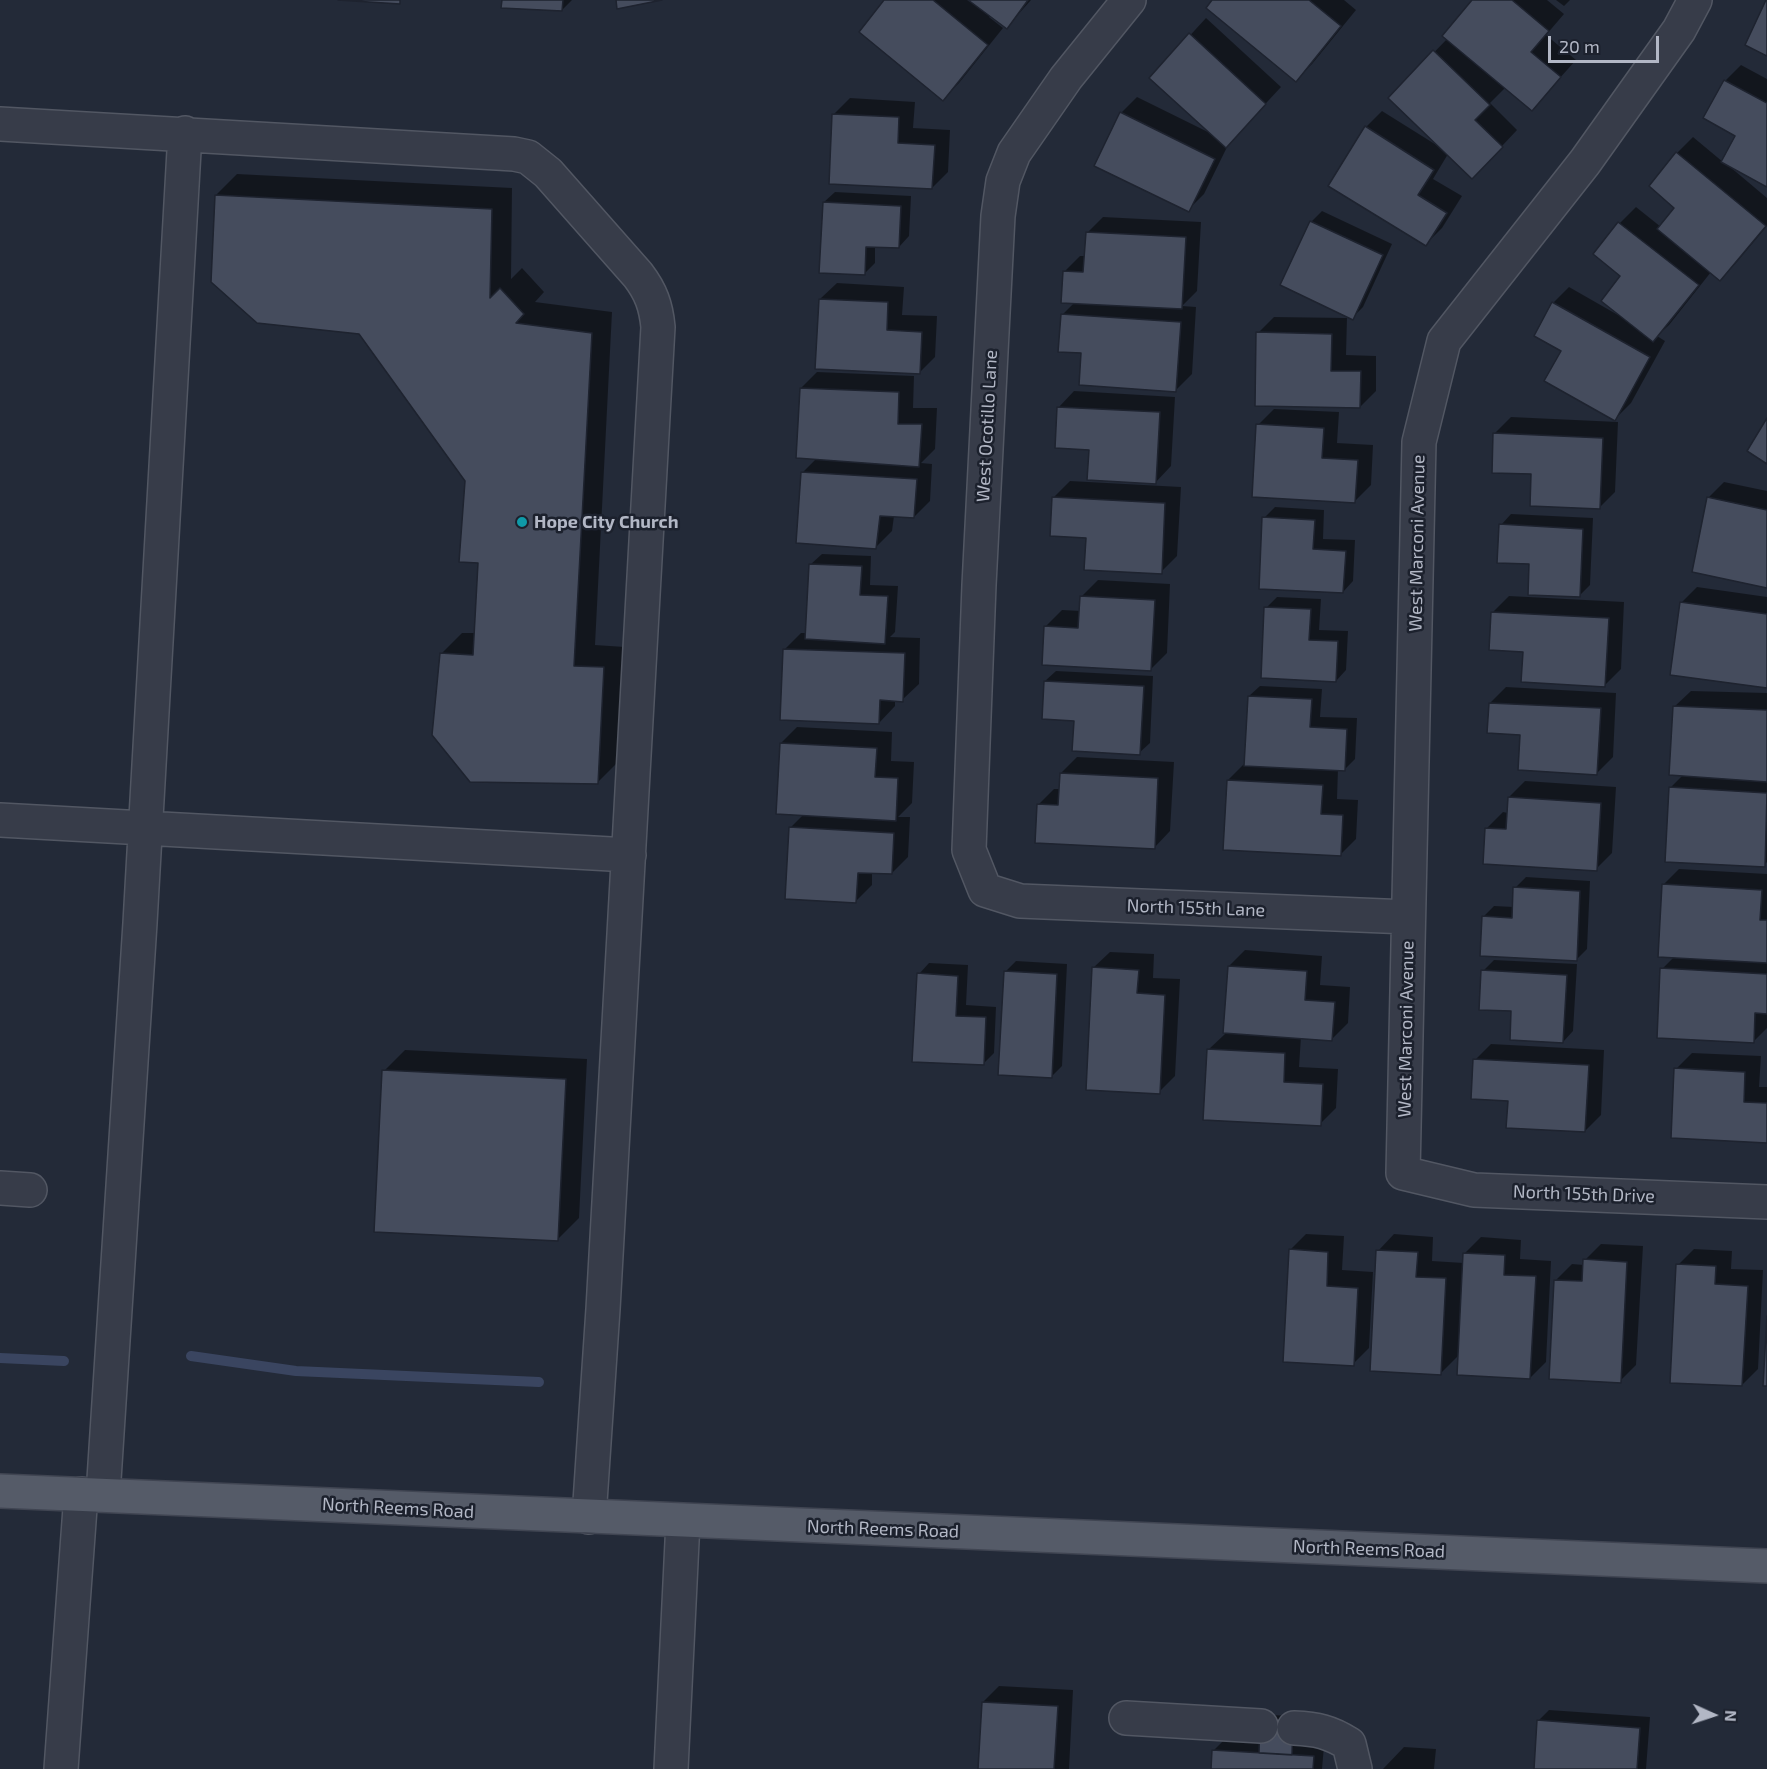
<!DOCTYPE html>
<style>
body{margin:0}
#map{position:relative;width:1767px;height:1769px;overflow:hidden;background:#232a38;font-family:"Exo 2",sans-serif}
canvas{display:block}
.north{position:absolute;left:1683px;top:1685px;width:60px;height:60px;-webkit-text-stroke:4px #1c212d;paint-order:stroke;rotate:93deg;font-size:16px;font-weight:700;line-height:24px;text-align:center;color:#b2b7c5}
.north::after{content:'';display:block;margin:auto;width:21px;height:27px;background:#b2b7c5;clip-path:polygon(50% 0,100% 100%,50% 72%,0 100%)}
.scale{position:absolute;left:1548px;top:36px;width:111px;height:27px;box-sizing:border-box;border:3px solid #b2b7c5;border-top:0;padding-left:8px;font-size:18px;line-height:21px;white-space:nowrap;color:#b2b7c5;-webkit-text-stroke:4px #1c212d;paint-order:stroke}
</style>
<div id="map">
<canvas width="1767" height="1769"></canvas>
<div class="north">N</div>
<div class="scale">20 m</div>
</div>
<script>
const ctx = document.querySelector('canvas').getContext('2d');
ctx.lineJoin = 'round';
function fillPath(path, color) { ctx.fillStyle = color; ctx.fill(path, 'evenodd'); }
function trace(path, color, width, dash) { ctx.strokeStyle = color; ctx.lineWidth = width; ctx.lineCap = dash ? 'butt' : 'round'; ctx.setLineDash(dash || []); ctx.stroke(path); }
function label(font, color, halo, rows, align = 'center') {
  ctx.font = font + ' "Exo 2",sans-serif'; ctx.lineWidth = 5; ctx.setLineDash([]); ctx.textBaseline = 'middle'; ctx.strokeStyle = halo; ctx.fillStyle = color; for (const [text, x, y, turn = 0] of rows) {
    ctx.save(); ctx.translate(x, y); ctx.rotate((+turn || 0) * Math.PI / 180); ctx.textAlign = isNaN(turn) ? turn : align; if (halo) ctx.strokeText(text, 0, 0); ctx.fillText(text, 0, 0); ctx.restore();
  }
}
const shadow = new Path2D(`
 M503,0h69l-10,10z
 M886,0h145l-24,27 -16,-12 -2,2 14,11 -44,55 -16,16z
 M1214,0h130l12,10 -44,54 -16,16z
 M1474,0h73l17,14 -18,21 30,25 -44,49 -26,-22 -16,16 27,27 -29,31 -40,-7 -15,25 29,17 -20,32 -16,16 -60,-117 16,-16 56,35 -48,-48 57,-59z
 M1556,0h14l-6,6z
 M1206,18l75,69 -52,56 -25,51 -16,16 -67,-97 16,-16 73,36 -59,-55z
 M1741,65l26,14v107l-38,-21v1l38,32v28l-31,37 -16,16 -9,-7 -42,53 -12,11 8,5 -34,62 -16,16 -52,-69 -10,-47 16,-16 49,28 5,-39 -28,-22 25,-31 16,-16 25,20 16,-19 -26,-22 26,-33 16,-16 30,25 14,-27 -12,-54z
 M850,98l65,4 -2,26 37,2 -2,42 -16,16 -98,-74z
 M237,174l275,14 -1,91 11,-11 22,24 -9,10 77,10 -17,333 30,2 -6,114 -21,21 -157,-128 21,-21h13l4,-71 -13,-81 -106,-149 -144,-137z
 M835,192l76,4 -2,40 -10,11 -24,-1v17l-11,11 -40,-72z
 M1322,211l70,33 -29,63 -11,11 -41,-96z
 M1103,217l98,5 -4,69 -15,15 14,1 -4,67 -16,16 -93,-38 -21,-37 13,-13 -11,-30 16,-16h6l1,-23z
 M837,283l67,4 -2,28 35,1 -2,41 -16,16 -99,-74z
 M1274,317l73,1 -1,37 30,1v35l-16,16 -102,-74z
 M817,372l97,4 -1,32h24l-2,41 -14,14 11,1 -2,37 -16,16 -20,-1 -2,15 -17,17 -73,-75 15,-15 -16,-70z
 M1074,391l101,6 -4,69 -16,17 -65,-34 -32,-41z
 M1274,409l65,3 -2,31 36,2 -2,40 -16,16 -97,-76z
 M1511,417l107,5 -3,70 -16,16 -66,-35 -38,-40z
 M1070,481l111,6 -4,69 -16,16 -74,-35 -33,-40z
 M1724,482l43,9v95l-59,-88z
 M1275,507l49,3 -1,29 32,1 -2,41 -10,11 -79,-74z
 M1511,514l82,4 -3,67 -11,11 -78,-71z
 M822,554l49,2 -1,29 28,1 -3,46 -5,5 30,1 -1,46 -17,16h-7v6l-16,17 -94,-74 16,-16h6l4,-69z
 M1098,580l72,4 -3,69 -16,16 -105,-43 16,-16 19,1 1,-15z
 M1697,587l70,10v90l-86,-84z
 M1509,596l115,6 -3,67 -16,16 -81,-35 -31,-38z
 M1277,597l44,2 -2,31 29,1 -2,39 -10,11 -70,-73z
 M1056,671l97,5 -3,67 -11,10 -64,-34 -30,-38z
 M1260,686l62,3 -2,28 37,1 -2,41 -11,11 -6,-1 -1,30 21,1 -2,39 -16,16 -112,-75 16,-16 5,-68z
 M1506,687l110,6 -3,64 -16,16 -75,-40 -32,-30z
 M1691,691l76,2v169l-3,3 -94,-77 13,-13 -9,-68z
 M797,727l95,5 -1,29 23,1 -2,41 -14,14h12l-2,40 -16,16 -20,-1v13l-16,16 -66,-73 14,-14 -23,-71z
 M1077,757l97,5 -4,69 -16,17 -116,-43 16,-16h6l1,-16z
 M1525,781l91,6 -4,66 -16,16 -109,-41 16,-16 5,1 1,-16z
 M1679,869l88,5v154l-14,14 -91,-73 12,-12 -11,-72z
 M1526,877l64,4 -3,68 -11,11 -93,-43 11,-11 20,1 1,-19z
 M1245,950l77,6 -2,29 30,2 -2,36 -16,16 -31,-2 -2,30 39,2 -2,39 -16,16 -112,-74 17,-16 4,-68z
 M1110,952l44,2 -1,24 27,1 -5,97 -16,16 -66,-124z
 M1494,960l83,4 -4,67 -10,11 -50,-32 -30,-39z
 M1016,961l51,3 -5,102 -11,11 -46,-105z
 M929,963l39,2 -2,40 30,2 -2,46 -11,11 -64,-90z
 M1491,1044l113,6 -3,65 -16,16 -76,-31 -34,-40z
 M405,1050l182,9 -8,159 -21,21 -174,-168z
 M1692,1053l69,3 -2,31h8v55l-91,-73z
 M1306,1234l38,2 -2,34 31,2 -4,76 -16,16 -63,-114z
 M1394,1234l39,3 -1,24 32,2v-9l17,-17 40,3 -1,19 31,2 -5,101 -16,16 -71,-23 -18,18 -63,-122z
 M1601,1244l42,2 -7,119 -16,16 -64,-101 16,-16 12,1 1,-5z
 M1694,1249l38,2 -1,18 32,1 -5,99 -16,16 -64,-120z
 M999,1686l74,4 -4,79h-89l3,-67z
 M1549,1710l101,7 -4,52h-111l3,-48z
 M1267,1715l31,1 26,30 -2,23h-110l1,-18 11,-11 37,2z
 M1404,1747l32,2 -2,20h-51z`);
const stream = new Path2D(`
 M191,1356l105,15 243,11
 M0,1358l64,3`);
const building = new Path2D(`
 M338,0h62v4z
 M502,0h61l-1,11 -61,-3z
 M616,0h46l-45,9z
 M884,0h49l55,45 -45,56 -84,-69z
 M968,0h60l-21,29z
 M1212,0h97l32,26 -45,56 -90,-74z
 M1472,0h40l37,31 -18,21 30,25 -29,34 -90,-75z
 M1766,0h1v56l-22,-11z
 M1189,33l77,71 -40,44 -77,-70z
 M1433,50l57,55 -15,15 28,27 -31,32 -84,-81z
 M1724,80l43,23v84l-46,-25 14,-26 -32,-18z
 M1120,112l95,47 -26,53 -95,-46z
 M832,114l67,3 -1,26 37,2 -3,44 -103,-5z
 M1365,126l69,44 -16,25 29,18 -21,33 -98,-60z
 M1676,152l90,74 -46,55 -63,-52 17,-21 -25,-22z
 M215,195l277,14 -2,89 10,-10 24,26 -8,9 76,10 -18,333 30,1 -6,117 -128,-2 -38,-47 8,-82 33,2 5,-92 -19,-1 6,-81 -106,-147 -102,-11 -46,-41z
 M823,202l78,4 -2,42 -33,-1 -1,28 -46,-2z
 M1310,221l73,34 -30,65 -73,-35z
 M1618,222l81,63 -46,57 -52,-41 19,-25 -27,-22z
 M1086,232l100,5 -4,72 -121,-6 2,-32 20,1z
 M819,299l69,3 -1,28 35,2 -2,42 -105,-5z
 M1552,302l98,55 -35,64 -71,-40 17,-30 -27,-15z
 M1061,314l120,8 -5,70 -97,-7 2,-32 -23,-1z
 M1256,332l76,2 -1,37h30l-1,37 -105,-2z
 M800,388l99,4 -1,32h24l-3,43 -123,-9z
 M1057,407l103,5 -4,72 -69,-4 2,-30 -34,-2z
 M1767,418v46l-20,-13z
 M1256,424l68,4 -2,30 36,2 -3,43 -103,-6z
 M1493,433l110,5 -3,71 -70,-3 1,-32 -39,-1z
 M801,472l116,7 -3,39 -34,-2 -4,33 -80,-6z
 M1052,497l113,6 -3,71 -78,-4 2,-32 -36,-2z
 M1707,497l60,13v78l-75,-16z
 M1262,517l53,3 -2,29 33,2 -3,42 -84,-4z
 M1499,524l84,5 -3,68 -52,-2 1,-31 -32,-1z
 M809,564l53,2 -2,29 28,1 -3,48 -80,-5z
 M1080,596l75,4 -4,71 -109,-6 2,-39 34,2z
 M1680,602l87,12v74l-97,-13z
 M1264,607l47,2 -2,31 29,1 -2,41 -75,-4z
 M1491,612l118,6 -4,69 -84,-5 2,-30 -34,-2z
 M783,649l122,4 -2,49 -23,-2 -1,24 -99,-4z
 M1044,681l100,5 -4,69 -68,-4 2,-30 -32,-2z
 M1248,696l64,3 -2,28 37,2 -2,42 -101,-5z
 M1489,703l112,5 -4,67 -79,-5 2,-35 -33,-2z
 M1673,706l94,4v72l-98,-7z
 M780,743l97,5 -2,29 23,1 -2,43 -120,-7z
 M1060,773l98,5 -3,71 -120,-6 2,-39 21,1z
 M1227,780l96,5 -2,29 22,1 -2,41 -118,-6z
 M1669,787l98,6 -2,74 -100,-5z
 M1508,797l93,6 -4,68 -114,-7 2,-36 21,1z
 M789,827l105,6 -2,41 -34,-1 -2,30 -71,-4z
 M1662,884l100,6 -2,30h7v43l-109,-6z
 M1513,887l67,4 -3,70 -97,-5 2,-40 30,2z
 M1228,966l79,5 -2,29 30,2 -3,39 -109,-8z
 M1092,967l47,3 -2,23 28,2 -5,99 -74,-4z
 M1660,968l107,6v40l-12,-1 -1,30 -97,-5z
 M1481,970l86,5 -4,68 -53,-3 1,-29 -32,-1z
 M1004,971l53,3 -5,104 -54,-3z
 M917,973l41,3 -2,40 30,1 -2,48 -72,-3z
 M1207,1049l78,4 -1,29 39,2 -2,42 -118,-6z
 M1473,1059l116,6 -4,67 -79,-4 2,-27 -37,-2z
 M1674,1068l71,4 -1,30 23,1v40l-96,-5z
 M382,1070l184,9 -8,162 -184,-9z
 M1289,1249l39,3 -1,34 31,2 -4,78 -71,-4z
 M1376,1250l42,2 -2,25 30,1 -5,97 -71,-4z
 M1463,1253l42,2 -1,20 32,1 -6,103 -73,-4z
 M1583,1259l44,3 -6,121 -72,-4 5,-99 28,1z
 M1676,1264l40,2 -1,18 33,2 -6,100 -72,-3z
 M1767,1316v70h-4z
 M982,1702l76,4 -4,63h-76z
 M1260,1719l33,1 -1,35 -33,-2z
 M1537,1720l103,8 -3,41h-103z
 M1212,1750l102,6 -1,13h-102z`);
const minor = new Path2D(`
 M1129,0l-63,78 -52,75 -11,28 -5,35 -19,369 -10,265 16,40 35,11 388,16
 M1695,0l-16,30 -94,132 -141,179 -25,101 -16,731 71,17 293,12
 M0,124l514,30 14,3 20,16 90,102c13,17 18,31 20,52l-55,982 -14,208
 M0,820l629,35
 M0,1188l30,2
 M103,1495l37,-572 45,-790
 M1126,1718l135,8
 M1294,1728c23,1 36,4 55,16l6,25
 M61,1769l20,-275
 M671,1769l12,-248`);
const major = new Path2D(`
 M0,1491l1767,75`);
const markers = [
 [522,522,6,"#0f9aa8"]
];
const streetNames = [
 ["West Ocotillo Lane",987,426,-87],
 ["West Marconi Avenue",1417,543,-89],
 ["North 155th Lane",1196,908,2],
 ["West Marconi Avenue",1406,1029,-89],
 ["North 155th Drive",1584,1194,2],
 ["North Reems Road",398,1508,3],
 ["North Reems Road",883,1529,2],
 ["North Reems Road",1369,1549,2]
];
const poiNames = [
 ["Hope City Church",534,522]
];
fillPath(shadow, '#0007');
trace(stream, '#3a4560', 10);
fillPath(building, '#454c5d');
trace(building, '#1e232f', 1.5);
trace(minor, '#525763', 36);
trace(major, '#404552', 36);
trace(minor, '#373c49', 33);
trace(major, '#555b68', 33);
for (const [x, y, r, color] of markers) { const dot = new Path2D(); dot.arc(x, y, r, 0, 2 * Math.PI); ctx.fillStyle = color; ctx.fill(dot); trace(dot, '#1c212d', 2); }
label('18px', '#b2b7c5', '#1c212d', streetNames);
label('bold 18px', '#b2b7c5', '#1c212d', poiNames, 'left');
</script>
